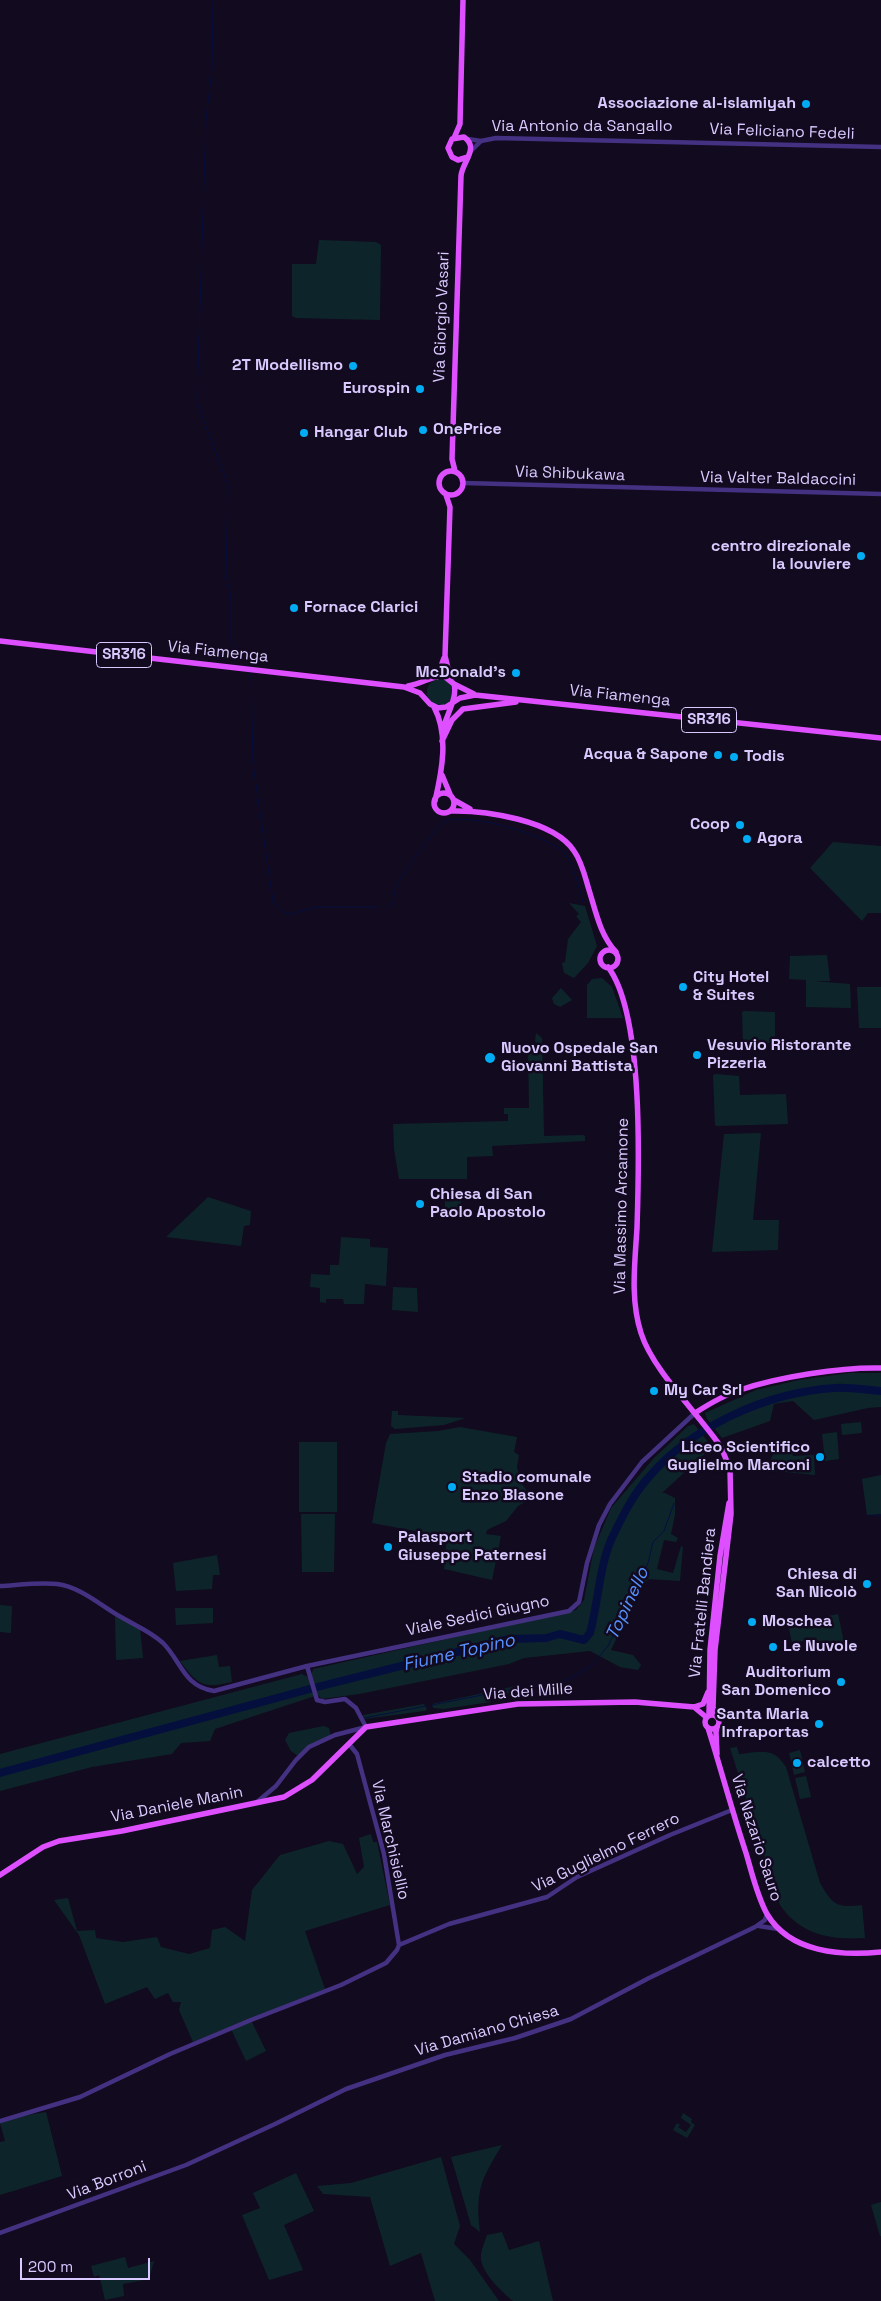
<!DOCTYPE html>
<meta charset="utf-8">
<style>
body{margin:0}
#map{position:relative;width:881px;height:2301px;overflow:hidden;background:#120a1f;font-family:"Space Grotesk",sans-serif}
canvas{display:block}
.scale{position:absolute;left:20px;top:2258px;width:130px;height:22px;box-sizing:border-box;border:2px solid #d9c9ff;border-top:0;padding-left:6px;font-size:15px;line-height:18px;white-space:nowrap;color:#d9c9ff;-webkit-text-stroke:4px #120a1f;paint-order:stroke}
</style>
<div id="map">
<canvas width="881" height="2301"></canvas>
<div class="scale">200 m</div>
</div>
<script>
const ctx = document.querySelector('canvas').getContext('2d');
ctx.lineJoin = 'round';
function fillPath(path, color) { ctx.fillStyle = color; ctx.fill(path, 'evenodd'); }
function trace(path, color, width, dash) { ctx.strokeStyle = color; ctx.lineWidth = width; ctx.lineCap = dash ? 'butt' : 'round'; ctx.setLineDash(dash || []); ctx.stroke(path); }
function label(font, color, halo, rows, align = 'center') {
  ctx.font = font + ' "Space Grotesk",sans-serif'; ctx.lineWidth = 5; ctx.setLineDash([]); ctx.textBaseline = 'middle'; ctx.strokeStyle = halo; ctx.fillStyle = color; for (const [text, x, y, turn = 0] of rows) {
    ctx.save(); ctx.translate(x, y); ctx.rotate((+turn || 0) * Math.PI / 180); ctx.textAlign = isNaN(turn) ? turn : align; if (halo) ctx.strokeText(text, 0, 0); ctx.fillText(text, 0, 0); ctx.restore();
  }
}
const green = new Path2D(`
 M319,240l57,2 5,3 -1,75 -84,-2 -4,-2v-52h24z
 M427 692a13 13 0 1 1 26 0a13 13 0 1 1-26 0Z
 M833,842l48,4v67h-13l-6,8 -52,-53z
 M569,903l16,3 12,40 -9,17 -14,15 -10,-5 -2,-10 3,-1 3,-23 13,-17 -5,-6 3,-2z
 M827,955l3,26h-17l37,3 1,24 -45,-1v-27l-17,-1 1,-23z
 M602,978l10,9 11,31h-36v-33l5,-6z
 M857,987h24v41h-22z
 M561,988l11,12 -12,7 -6,-3 -2,-6z
 M744,1011l31,1v29l-2,2h-30l-1,-31z
 M536,1033l6,5 2,98 39,-1 2,1v5l-93,5 1,10 -26,1v22h-68l-5,-30 -1,-25 115,-3v-7h-4v-6h25l-1,-62 9,-3 -2,-2z
 M716,1074l23,2 1,19 46,-1 2,30 -71,2 -2,-1 -2,-50z
 M761,1133l-8,87h26l-1,30 -66,2 12,-118z
 M208,1197l43,14 -1,14 -6,1 -3,20 -75,-9z
 M445,1197h16v11h-16z
 M341,1237l29,2v8l18,1 -2,38 -21,-2 -1,20h-20l-1,-5h-17v4l-6,-1v-14l-10,-1 1,-13 19,1v-10h9z
 M393,1287l24,1 1,24 -26,-2z
 M849,1373h32v34l-13,1 -54,12 -21,-19 -19,3 -4,17 -48,17 -15,-19 -2,-6 51,-23 43,-10z
 M392,1411h6v4l67,3 -21,7 -49,4 -4,-3z
 M861,1422l1,11 -20,2 -1,-11z
 M694,1424l18,23 -50,46h3l10,5v17l-4,19 7,4 -2,4 -12,-2 -7,29 16,4 8,-27 2,1 -3,34 -32,-2 -11,16 -26,55 22,5 8,10 -3,5 -18,-3 -30,-16 -66,7 -15,6 -150,30 -37,5 -4,-4 -103,34 -5,12 -29,2 -9,11 -80,13 -92,24v-37l302,-80 6,3 3,-1 2,-7 263,-59 8,-10 10,-52 17,-40 43,-50 34,-32z
 M460,1427l57,10 -3,15 5,3 -2,12 4,16 9,12v4l-12,7 -12,15 -19,9 -1,4 15,2 -9,44 -48,-11 3,-32 -75,-14 14,-80 4,-9 48,-3z
 M837,1432l2,27 -14,2 -3,-27z
 M781,1440l8,1 4,15 21,-1 1,20 -50,-5z
 M299,1442h38v70h-38z
 M881,1475v39l-14,1 -5,-36z
 M301,1514h34l-1,58h-32z
 M217,1555l3,20h-7l-1,14 -36,2 -3,-28z
 M0,1605l12,1 -1,27 -11,-1z
 M175,1608h38v15l-37,2z
 M838,1614l6,28 -34,7 -2,-9 -16,3 -4,-19z
 M115,1616l25,12 3,30 -27,2z
 M217,1655l2,12 11,-1 2,16c-29,7 -34,3 -52,-21z
 M516,1686l1,5 -26,6v5l-47,7 -11,-1 -1,-4z
 M424,1704l3,5 -2,2 -61,8 -1,-4z
 M324,1726l5,2 2,8 -33,20 -7,-5 -6,-11 4,-7z
 M737,1747l2,7c22,-2 34,-8 47,13l34,116c13,22 16,25 42,22l3,33c-32,2 -64,-2 -85,-33l-50,-157z
 M800,1750l5,22 -11,3 -5,-22z
 M806,1776l5,21 -11,2 -5,-21z
 M371,1834l2,8h4l13,63 -85,26 20,58 -132,53 -14,-32 2,-8h-8l-5,-9 -13,6 -8,-12 -42,17 -26,-69 -25,-35 14,-2 9,33 18,-1 1,8 27,4 34,-5 4,10 28,7 21,-6 2,-18 13,-3 20,14 7,-51 28,-35 49,-14 14,3 14,30 7,-7 -5,-29z
 M251,2020l15,31 -20,10 -15,-32z
 M46,2112l16,64 -62,19v-53l5,-1 -5,-18 21,-7z
 M683,2113l9,6 -1,3 4,3 -8,13 -14,-8 4,-7 3,2 -2,2 8,5 5,-7 -10,-7z
 M502,2145c-21,35 -27,45 -22,87l-9,-7 -20,-68z
 M441,2157l19,69 -6,18 16,16 29,41h-64l-14,-48 -31,13 -20,-69 -47,-3 -6,-8 34,-3z
 M296,2173l18,38 -30,14 19,45 -34,10 -27,-65 18,-7 -7,-15z
 M881,2202v34h-1l-9,-31z
 M502,2232l7,18 30,-9 14,60h-40c-11,-9 -35,-31 -32,-47 1,-6 4,-13 6,-19z
 M125,2257l3,11 26,-7 -5,18 -26,5 1,12 -19,4 -6,-25 -5,2 -3,-11z`);
const stream = new Path2D(`
 M213,0l-1,69 -6,51 -9,279 1,6 30,80 -2,90 5,22v44l19,21 1,5
 M251,671l2,93 20,138 11,11 6,1 27,-7h60
 M388,907l5,-4c1,-5 1,-13 4,-18 6,-11 40,-60 48,-64 22,-9 103,14 119,32 11,13 14,33 19,49
 M869,1516l12,-1
 M556,1684l17,-7 18,-11 17,-20 40,-83 5,-21 11,-11 10,-28
 M255,1704l3,4
 M432,1705l70,-14 49,-6
 M364,1718l62,-12`);
const river = new Path2D(`
 M0,1773l321,-87 188,-47 37,-1 14,-4 24,6 6,-7c8,-30 9,-64 21,-93 10,-21 21,-44 37,-62 44,-52 120,-86 187,-90 15,-1 31,2 46,3`);
const minor = new Path2D(`
 M468,139l13,2 15,-3 385,9
 M472,150l9,-9
 M464,483l417,11
 M0,1586c18,-1 39,-4 57,-2 24,3 44,22 64,33 15,9 29,14 42,26 18,18 21,44 51,48l93,-25 262,-55 10,-9 8,-39 12,-38 11,-21 32,-42 53,-49
 M349,1744l8,10 27,100 15,91
 M257,1802l19,-16 20,-26 13,-13 26,-12 31,-8 -10,-19 -11,-9 -20,3 -8,-2 -10,-34
 M759,1926l19,3
 M0,2121l80,-24 90,-43 81,-34 90,-35 45,-22 11,-13 2,-5 50,-21 98,-27 30,-20 93,-42 62,-25
 M0,2233l186,-68 89,-41 71,-35 99,-34 70,-17 56,-19 78,-41 106,-51 10,-7 2,-6`);
const major = new Path2D(`
 M454,138l6,-14 3,-124
 M439 483a12 12 0 1 1 24 0a12 12 0 1 1-24 0Z
 M455,471l-3,-12 9,-283c1,-14 19,-28 3,-39l-12,2 -4,9 4,9 6,3 10,-3
 M446,495l4,12 -5,149 6,25
 M0,641l404,46 16,6 10,11 8,4 8,-1 14,-9 15,-3 406,43
 M435,677l5,-8 4,-11
 M408,686c14,-2 25,-11 36,-10l10,8 20,10
 M434,707c15,28 8,64 1,94
 M443,729c3,-13 15,-32 11,-45
 M442,741l10,-21 11,-11 53,-7
 M442,775l8,19
 M434 803a10 10 0 1 1 20 0a10 10 0 1 1-20 0Z
 M454,800l16,9
 M450,811c34,-1 104,9 124,40 8,11 11,26 15,39 7,22 11,45 27,62
 M600 959a9 9 0 1 1 18 0a9 9 0 1 1-18 0Z
 M608,967c36,47 31,200 29,261 -2,34 -7,71 4,105 12,38 57,80 80,114l9,22 1,45 -16,136 -2,57 2,8
 M695,1413c14,-9 29,-18 45,-23 38,-13 101,-23 141,-22
 M694,1707l12,10
 M705 1722a7 7 0 1 1 14 0a7 7 0 1 1-14 0Z
 M709,1715l1,-65 10,-94 9,-53
 M708,1728c13,41 24,83 38,125 6,20 11,43 21,61 23,39 75,42 114,38
 M717,1754l-1,-22 1,-5
 M0,1875l43,-28 16,-6 63,-10 162,-34 28,-17 54,-53 152,-23 117,-2 59,5 9,-3 5,-12`);
const markers = [
 [806,104,5,"#00adf4"],
 [353,366,5,"#00adf4"],
 [420,389,5,"#00adf4"],
 [423,430,5,"#00adf4"],
 [304,433,5,"#00adf4"],
 [861,556,5,"#00adf4"],
 [294,608,5,"#00adf4"],
 [516,673,5,"#00adf4"],
 [718,755,5,"#00adf4"],
 [734,757,5,"#00adf4"],
 [740,825,5,"#00adf4"],
 [747,839,5,"#00adf4"],
 [683,987,5,"#00adf4"],
 [697,1055,5,"#00adf4"],
 [490,1058,6,"#00adf4"],
 [420,1204,5,"#00adf4"],
 [654,1391,5,"#00adf4"],
 [820,1457,5,"#00adf4"],
 [452,1487,5,"#00adf4"],
 [388,1547,5,"#00adf4"],
 [867,1584,5,"#00adf4"],
 [752,1622,5,"#00adf4"],
 [773,1647,5,"#00adf4"],
 [841,1682,5,"#00adf4"],
 [819,1724,5,"#00adf4"],
 [797,1763,5,"#00adf4"]
];
const shields = [
 [124,655,55],
 [709,720,55]
];
const shieldNames = [
 ["SR316",124,655],
 ["SR316",709,720]
];
const poiNames = [
 ["Associazione al-islamiyah",796,104,"right"],
 ["2T Modellismo",343,366,"right"],
 ["Eurospin",410,389,"right"],
 ["OnePrice",433,430],
 ["Hangar Club",314,433],
 ["centro direzionale",851,547,"right"],
 ["la louviere",851,565,"right"],
 ["Fornace Clarici",304,608],
 ["McDonald's",506,673,"right"],
 ["Acqua & Sapone",708,755,"right"],
 ["Todis",744,757],
 ["Coop",730,825,"right"],
 ["Agora",757,839],
 ["City Hotel",693,978],
 ["& Suites",693,996],
 ["Vesuvio Ristorante",707,1046],
 ["Pizzeria",707,1064],
 ["Nuovo Ospedale San",501,1049],
 ["Giovanni Battista",501,1067],
 ["Chiesa di San",430,1195],
 ["Paolo Apostolo",430,1213],
 ["My Car Srl",664,1391],
 ["Liceo Scientifico",810,1448,"right"],
 ["Guglielmo Marconi",810,1466,"right"],
 ["Stadio comunale",462,1478],
 ["Enzo Blasone",462,1496],
 ["Palasport",398,1538],
 ["Giuseppe Paternesi",398,1556],
 ["Chiesa di",857,1575,"right"],
 ["San Nicolò",857,1593,"right"],
 ["Moschea",762,1622],
 ["Le Nuvole",783,1647],
 ["Auditorium",831,1673,"right"],
 ["San Domenico",831,1691,"right"],
 ["Santa Maria",809,1715,"right"],
 ["Infraportas",809,1733,"right"],
 ["calcetto",807,1763]
];
const streetNames = [
 ["Via Antonio da Sangallo",582,127],
 ["Via Feliciano Fedeli",782,132,2],
 ["Via Giorgio Vasari",442,317,-88],
 ["Via Shibukawa",570,474,2],
 ["Via Valter Baldaccini",778,479,1],
 ["Via Fiamenga",218,652,6],
 ["Via Fiamenga",620,696,6],
 ["Via Massimo Arcamone",622,1206,-89],
 ["Via Fratelli Bandiera",703,1603,-84],
 ["Viale Sedici Giugno",478,1616,-12],
 ["Via dei Mille",528,1692,-4],
 ["Via Daniele Manin",177,1805,-11],
 ["Via Nazario Sauro",756,1838,72],
 ["Via Marchisiellio",390,1840,77],
 ["Via Guglielmo Ferrero",606,1853,-26],
 ["Via Damiano Chiesa",487,2031,-16],
 ["Via Borroni",107,2181,-21]
];
const waterNames = [
 ["Topinello",628,1604,-65],
 ["Fiume Topino",459,1653,-13]
];
fillPath(green, '#0d252a');
trace(stream, '#050f3e', 1);
trace(river, '#050f3e', 8);
trace(minor, '#443182', 4.5);
trace(major, '#de50ff', 5.5);
for (const [x, y, r, color] of markers) { const dot = new Path2D(); dot.arc(x, y, r, 0, 2 * Math.PI); ctx.fillStyle = color; ctx.fill(dot); trace(dot, '#120a1f', 2); }
for (const [x, y, w] of shields) { const box = new Path2D(); box.roundRect(x - w / 2, y - 12.5, w, 25, 4); ctx.fillStyle = '#120a1f'; ctx.fill(box); trace(box, '#d9c9ff', 1); }
label('bold 15px', '#d9c9ff', null, shieldNames);
label('bold 16px', '#d9c9ff', '#120a1f', poiNames, 'left');
label('16px', '#d9c9ff', '#120a1f', streetNames);
label('italic 18px', '#5791ff', '#120a1f', waterNames);
</script>
